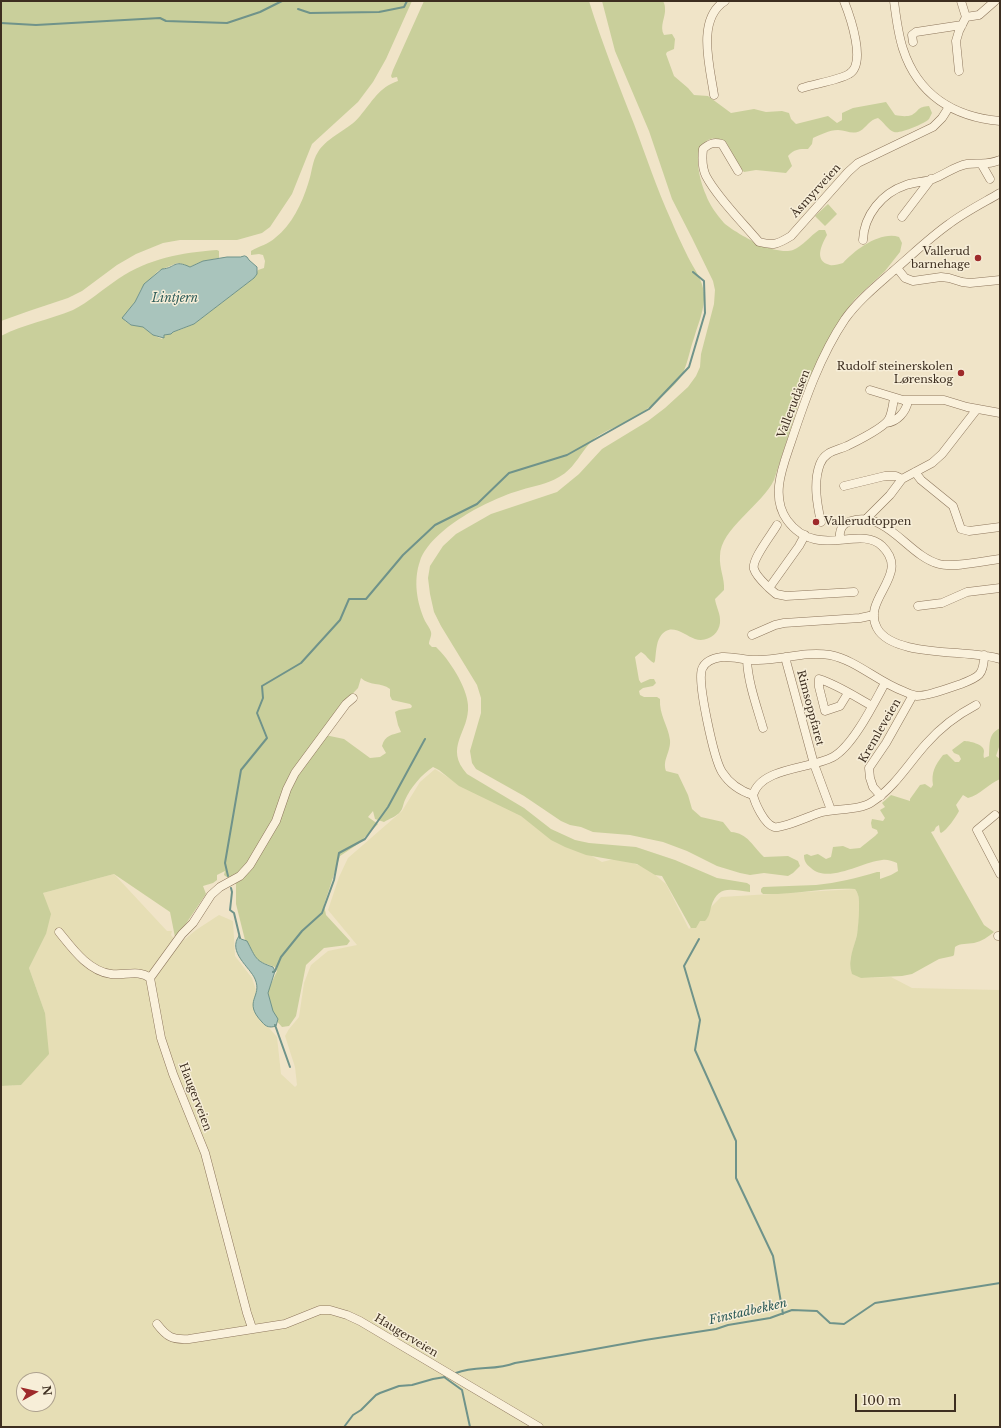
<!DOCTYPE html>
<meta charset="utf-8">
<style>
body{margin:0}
#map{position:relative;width:1001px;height:1428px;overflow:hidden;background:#f0e4c8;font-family:"Libre Baskerville",serif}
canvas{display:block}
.frame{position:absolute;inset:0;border:2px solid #3d2e20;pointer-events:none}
.north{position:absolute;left:16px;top:1372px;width:40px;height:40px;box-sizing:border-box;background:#f7eed8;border:1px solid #ada18e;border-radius:50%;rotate:82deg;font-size:11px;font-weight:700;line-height:16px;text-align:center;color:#3d2e20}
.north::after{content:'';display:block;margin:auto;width:14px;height:18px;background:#9e2a2b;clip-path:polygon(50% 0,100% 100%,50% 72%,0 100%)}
.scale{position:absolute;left:855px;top:1394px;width:101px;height:18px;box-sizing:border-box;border:2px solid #3d2e20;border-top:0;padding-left:5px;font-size:12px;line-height:14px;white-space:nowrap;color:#3d2e20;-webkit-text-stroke:3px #f7eed8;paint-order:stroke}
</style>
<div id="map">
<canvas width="1001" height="1428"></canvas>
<div class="frame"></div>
<div class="north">N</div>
<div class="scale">100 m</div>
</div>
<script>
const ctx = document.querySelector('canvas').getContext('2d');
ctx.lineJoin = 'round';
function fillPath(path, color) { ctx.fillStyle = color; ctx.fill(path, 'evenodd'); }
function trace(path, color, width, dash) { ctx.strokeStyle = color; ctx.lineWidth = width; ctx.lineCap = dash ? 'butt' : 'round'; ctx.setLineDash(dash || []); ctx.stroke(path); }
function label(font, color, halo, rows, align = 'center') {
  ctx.font = font + ' "Libre Baskerville",serif'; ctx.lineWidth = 3; ctx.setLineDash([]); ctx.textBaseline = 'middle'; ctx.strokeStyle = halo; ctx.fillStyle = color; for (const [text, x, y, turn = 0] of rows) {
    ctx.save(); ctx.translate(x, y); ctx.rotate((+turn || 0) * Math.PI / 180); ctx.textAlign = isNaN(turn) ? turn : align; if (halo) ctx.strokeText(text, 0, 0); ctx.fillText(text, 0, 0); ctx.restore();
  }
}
const farmland = new Path2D(`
 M435,769l28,18 62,30 77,45 16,-4 29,10 19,16 23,45 32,-32 134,-8 3,5 1,6v21l-2,14 -7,25 11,18 30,-1 21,11 88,2v437h-999v-341l20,-1 24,-72 -16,-45 17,-34 -3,-41 71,-19 53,57h5l-1,4 8,9 17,-14 23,-15 14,6 2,35 17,22 5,15 -2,19 22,25 4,37 14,13 2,-2 -2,-18 -10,-31 4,-7 10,-12 5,-34 7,-18 17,-14 29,-6 -29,-35 11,-33 9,-19 54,-47 18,-29zM24,1380h24v24h-24z`);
const green = new Path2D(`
 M1,1h411l-26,58 -13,23 -15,20 -46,42 -20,50 -22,33 -8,6 -25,7h-57l-17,3 -27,11 -19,11 -35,26 -14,7 -39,13 -28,10z
 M424,1h165c13,42 29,82 45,123 12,32 23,65 37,96 5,12 11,25 17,37 6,12 15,23 16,37 1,15 -6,30 -10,44 -4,11 -6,24 -11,35 -5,12 -39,40 -51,46 -13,7 -26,11 -37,19 -13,11 -20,31 -36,39 -12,7 -25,9 -38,13 -32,9 -90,39 -101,71 -7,20 -3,42 5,60 2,4 5,7 6,11 1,4 -2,8 -2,12l3,3h4c13,12 31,40 32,58 2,27 -25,42 -1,69l57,34 27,21 24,11 14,3 47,4 39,13 42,18 30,5 3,2v7c-19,-2 -32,-8 -39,15 -1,5 -2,10 -6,14h-5l-4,7h-5l-29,-52 -7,-1 -18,-11 -51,-9 -21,-8 -14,-7 -30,-24 -62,-30 -20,-16 -6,-3c-11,7 -23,21 -28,33 -2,4 -2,9 -5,12 -3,4 -11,7 -16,10l-9,-3 -2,-8 -5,6 10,7 -20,20 -18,12 -16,49 2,10 24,26 -3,4 -23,3 -18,17 -10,51 -7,10 -7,1 -9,-10 -7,-22 11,-24 -2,-4 -17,-6 -13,-21 -9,-36v-20l-12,-9 1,-4 -8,4v5l-4,3 -10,3 3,8 -23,34 -8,9 -5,-25 -56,-38 -71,19 8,21 -5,20 -17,34 16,45 4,41 -28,31 -20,1v-750c23,-12 48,-16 72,-26 16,-8 30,-21 45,-31 32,-21 62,-26 99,-29l2,1v7l-16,3 -14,6 -6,-3 -6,-1 -19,8 -17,18 -6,13 -9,12 -1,7 6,4 12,2 10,8 9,4 2,-4 18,-6 12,-5 60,-46 4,-8 6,-2 1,-7 -2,-6 -4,-1 -8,1v-4c8,-5 18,-7 24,-13 17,-13 27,-35 33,-54 4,-11 4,-23 10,-32 10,-16 31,-22 42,-36 12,-14 19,-29 38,-35l-1,-4 -5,1 -1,-2 2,-6zM361,678c8,8 20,4 29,11v7l2,4 18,4 2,2 -1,2 -12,2 -4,2 3,13 3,7c-9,3 -16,3 -19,14l4,7 -6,4 -10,1 -26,-19 -19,-4 18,-31 15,-16z
 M602,1h61c1,2 2,4 2,7 1,9 -6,18 -1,27l8,-1 3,5 -1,10 -7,3 -1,2 8,22 14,12 6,7 14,1 23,17 23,-4 12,3 16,-1 7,2 2,6 5,5 32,-8 9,7 5,-3v-7l11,-5 33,-6 9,13c6,1 11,2 17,0 8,-5 5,-8 17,-9l3,7c-1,2 -2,4 -3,6 -5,5 -29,15 -35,13 -6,-2 -11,-11 -16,-14 -9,2 -11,9 -18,13 -8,4 -14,-1 -22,-1 -9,0 -18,5 -25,8l-1,6 -4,5c-9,0 -14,0 -20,7l4,10 -6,7 -30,-3 -12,2 -3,-3 -15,-27c-17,-10 -28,2 -28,20 0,10 4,24 8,33 3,9 11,20 18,28 6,6 31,20 39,23 8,3 22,7 30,4 10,-4 17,-14 26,-20h6l2,5c-5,9 -14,26 3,30 3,1 9,-1 13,-2 12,-13 37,-32 56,-26l3,6 -2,9 -15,19 -30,28 -14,19 -22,41 -16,31 -29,90c-11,24 -54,49 -54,76 -1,12 5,23 4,34l-9,9c1,8 6,15 5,24 -1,11 -13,20 -25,16 -11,-4 -25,-18 -35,-2 -4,6 -4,17 -5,24l-1,2c-6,-3 -8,-9 -13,-11l-6,5 4,23 2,3 9,-4h4l2,4 -3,3 -10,2 -4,3 1,4 4,2h13l3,2c-1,16 8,26 10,41 1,12 -8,20 -4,31l12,3 10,21 4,14 9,8 22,5 8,10c17,1 22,15 33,25l24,-1 10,5 2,5 -7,7 -5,3 -24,-3 -14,2 -10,-2 -23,-7 -30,-15 -24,-9 -33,-7 -37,-3 -12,-5 -11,-2 -9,-4 -37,-25 -48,-27 -4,-6 -2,-12 11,-38v-15l-4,-13 -36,-59 -7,-14 -4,-18 -2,-16 2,-12 13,-20 13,-12 35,-20 66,-22 22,-18 23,-25 46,-28 17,-13 23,-21 8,-11 4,-9 1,-13 13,-50 1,-14 -2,-9 -21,-43 -20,-39 -23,-68 -34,-80z
 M828,204l9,10 -12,12 -10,-10z
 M1000,728v16l-4,12 4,3v20c-12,5 -20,16 -32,19l-5,-3 -7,10 3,6c-3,6 -12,19 -18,22l-1,-1 -1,-7 -3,2 -2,4 -3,1 53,93 10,7c-6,5 -12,9 -20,11 -6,1 -14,0 -19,4l-1,8 -1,1 -14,3 -27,15 -10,2 -41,2 -9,-4c-5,-14 2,-26 5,-39 1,-9 2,-17 2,-25 0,-8 1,-14 -4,-21 -31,-2 -61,6 -92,5l-2,-2v-3l2,-2c17,-1 35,-1 53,-2 21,-2 41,-7 61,-13h3v7l11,-4 7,-4 -1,-8c-5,-2 -10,-4 -15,-3 -20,2 -54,24 -71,8 -5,-4 -7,-7 -7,-13l3,-1 4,2 7,-2 8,5 5,-2 2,-10 10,-1 7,3 10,-1 15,-12 3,-3 -1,-3 -5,-2 -1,-5 1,-4 11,2 2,-3 -5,-8 5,-3 -3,-4 9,-8 19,6v-2l10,-14 5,-1 6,4 2,-3c-2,-12 2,-20 10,-30l4,-1 8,8h4l2,-3 -2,-4 -5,-2 -2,-3 12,-9c5,0 20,3 20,10 0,2 -1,4 0,7l5,-2c1,-13 -1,-22 11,-28z`);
const water = new Path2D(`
 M245,256l2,1 2,3 8,7v7l-3,4 -60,46 -21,8 -2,2 -7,1v3l-11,-3 -10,-8 -12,-2 -9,-7 13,-16 9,-18 18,-15c14,-1 11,-10 28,-2l13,-6 24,-4h13z
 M239,936l2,3 6,2c9,17 8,20 26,26l2,4 -7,22 5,18 5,8 -2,7c-6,2 -10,1 -14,-4 -20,-21 1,-25 -7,-43 -5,-12 -28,-27 -16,-43z`);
const stream = new Path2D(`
 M298,9l12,4 69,-1 25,-5 3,-6
 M1,23l35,2 124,-7 6,3 61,2 33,-11 22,-11
 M228,876l-3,-13 16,-93 26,-32 -10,-25 6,-15 -1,-12 39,-23 39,-43 9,-21h17l37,-44 32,-30 42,-21 32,-31 58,-18 82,-46 40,-42 16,-54 -1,-32 -11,-9
 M231,888l1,4 -2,18 4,3 6,25
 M699,939l-15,27 16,54 -5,30 41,91v37l37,78 10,58
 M273,972l2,-1 6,-14 21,-26 20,-18 12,-33 5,-27 26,-14 23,-32 37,-68
 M275,1025l15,42
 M456,1373c19,-8 40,-2 59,-10l47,-8 83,-15 71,-11 12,-4 42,-7 22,-8 25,1 13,12 14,1 31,-21 125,-20
 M444,1377l18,13 8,37
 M344,1427l9,-12 8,-5 15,-15 4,-2 19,-7 13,-1 21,-6 12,-2`);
const minor = new Path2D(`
 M894,1c2,16 4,33 9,48 15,46 51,68 97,72
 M966,17l13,-2 16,-14
 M913,42l-1,-7 4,-3 46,-7
 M959,71l-3,-30 3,-10 7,-14 -5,-16
 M802,88c12,-4 37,-8 47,-14 18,-10 1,-58 -5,-73
 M714,95c-4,-28 -18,-76 11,-94
 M982,165l8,14
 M738,171l-16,-27c-8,-2 -12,-1 -19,5 -1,9 -1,19 3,27 11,21 37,47 53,66 15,4 19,2 32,-6l57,-64 10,-9 75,-36 9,-9 7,-11
 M1000,193c-17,10 -35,19 -51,31 -20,14 -38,32 -57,48 -17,15 -34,29 -47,47 -25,37 -40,81 -54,123 -8,24 -21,54 -4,78 30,41 72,4 95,26 30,29 -21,52 -5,82 16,30 93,21 123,31
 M902,217l29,-38
 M863,240c1,-25 19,-47 43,-55 9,-3 18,-3 27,-6 11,-4 22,-13 34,-15 14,-2 18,2 33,-4
 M897,268l8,10 8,3 28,-4 8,1 13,4 8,1 30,-3
 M870,390l33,10h41l23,7 33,6
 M886,423c11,-1 20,-11 22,-22
 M915,472l6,8 32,26 8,23 8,2 31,-4
 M844,486l41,-10h11l6,3
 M866,519l24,-24 12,-16 30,-16 10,-9 35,-45
 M821,522c-4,-18 -8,-40 -1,-58 5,-13 16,-13 27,-18 10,-5 37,-18 42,-27 3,-6 4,-14 5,-21
 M805,535l-6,11 -30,42 7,6 10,2 68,-4
 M840,540c-1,-9 1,-16 11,-19 36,-11 57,35 88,43 14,4 45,-3 61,-5
 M769,588c-5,-5 -13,-12 -15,-19 -3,-9 18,-35 23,-44
 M918,606l24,-3 25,-11 33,-4
 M752,635l23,-10 9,-2 76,-5 14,-3
 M785,657l29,107 17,46
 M747,660c1,23 10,47 16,68
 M848,693l-8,13 -15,5 -6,-24v-8c19,6 35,17 53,27
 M753,795c-13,-4 -24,-12 -31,-23 -8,-13 -25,-90 -20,-103 3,-8 12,-11 20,-12 12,-1 24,4 36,3 24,0 47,-9 72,-5 26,5 48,27 73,36 4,2 9,4 14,5 12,0 32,-8 44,-12 18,-7 23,-9 23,-29
 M753,795c2,8 11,29 21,32 7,2 36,-11 45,-14 16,-5 40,-2 53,-11 23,-15 36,-38 54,-58 14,-16 31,-29 50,-39
 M753,795c8,-28 58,-26 80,-38 20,-11 41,-54 52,-74
 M881,796l-8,-9 -3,-9 -1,-10 17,-25 27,-48
 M995,815l-18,15 23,44
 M59,932c13,16 29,39 52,42 13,2 28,-5 39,4l11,60 12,36 32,79 42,160 5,15
 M998,936h2
 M150,978l32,-44 11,-11 18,-28 9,-8 20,-11 10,-11 26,-44 11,-32 8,-16 51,-69 7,-6
 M157,1324c10,13 15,16 32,15l96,-15 35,-14h10l17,5 13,6 179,106`);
const markers = [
 [978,258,4,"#9e2a2b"],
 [961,373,4,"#9e2a2b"],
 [816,522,4,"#9e2a2b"]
];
const streetNames = [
 ["Åsmyrveien",816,191,-48],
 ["Vallerudåsen",794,404,-69],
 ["Rimsoppfaret",810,708,75],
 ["Kremleveien",880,731,-60],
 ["Haugerveien",195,1097,69],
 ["Haugerveien",406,1336,31]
];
const poiNames = [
 ["Vallerud",970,252],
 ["barnehage",970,265],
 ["Rudolf steinerskolen",953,367],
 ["Lørenskog",953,380],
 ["Vallerudtoppen",824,522,"left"]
];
const waterNames = [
 ["Lintjern",175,299],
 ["Finstadbekken",748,1312,-13]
];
fillPath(farmland, '#e6deb5');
fillPath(green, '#c9cf9b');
fillPath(water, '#a9c4bc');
trace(water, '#6f938a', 1);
trace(stream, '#6f938a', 2);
trace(minor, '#8d765c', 9);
trace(minor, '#faf1dc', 8);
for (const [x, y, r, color] of markers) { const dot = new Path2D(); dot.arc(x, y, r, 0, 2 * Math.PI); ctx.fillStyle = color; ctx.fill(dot); trace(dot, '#f7eed8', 1.5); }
label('11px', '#3d2e20', '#f7eed8', streetNames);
label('11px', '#3d2e20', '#f7eed8', poiNames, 'right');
label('italic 12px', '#2f5d5a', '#f7eed8', waterNames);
</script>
